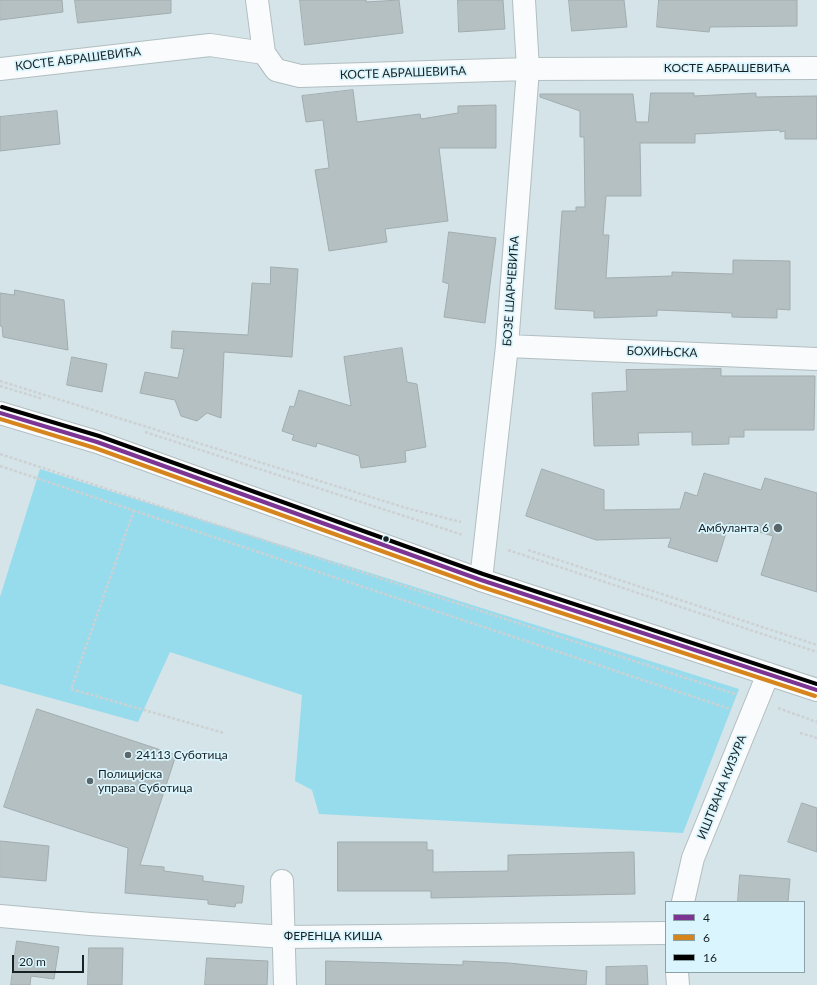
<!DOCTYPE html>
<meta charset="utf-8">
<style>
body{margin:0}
#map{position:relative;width:817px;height:985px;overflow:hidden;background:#d5e4e8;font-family:Lato,sans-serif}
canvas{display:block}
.legend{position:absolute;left:665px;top:901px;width:140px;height:72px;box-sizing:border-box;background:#daf5fd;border:1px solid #8ca1a6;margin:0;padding:5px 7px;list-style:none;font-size:12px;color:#182224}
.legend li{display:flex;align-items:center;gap:8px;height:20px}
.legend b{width:20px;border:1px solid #8ca1a6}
.scale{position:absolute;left:12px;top:955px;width:72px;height:18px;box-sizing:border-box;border:2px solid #182224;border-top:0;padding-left:5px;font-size:12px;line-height:14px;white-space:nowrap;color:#182224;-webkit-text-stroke:3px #daf5fd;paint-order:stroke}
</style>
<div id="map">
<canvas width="817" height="985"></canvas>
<ul class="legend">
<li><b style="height:5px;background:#7c3592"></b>4</li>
<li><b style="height:5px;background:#d6851c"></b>6</li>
<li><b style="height:5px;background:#000"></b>16</li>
</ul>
<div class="scale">20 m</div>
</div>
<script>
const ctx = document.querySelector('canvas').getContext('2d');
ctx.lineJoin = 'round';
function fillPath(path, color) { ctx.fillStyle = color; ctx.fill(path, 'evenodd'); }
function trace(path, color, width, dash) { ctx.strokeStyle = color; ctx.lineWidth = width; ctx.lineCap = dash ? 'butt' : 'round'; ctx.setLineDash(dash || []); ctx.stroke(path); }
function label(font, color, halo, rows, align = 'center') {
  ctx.font = font + ' Lato,sans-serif'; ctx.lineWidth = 3.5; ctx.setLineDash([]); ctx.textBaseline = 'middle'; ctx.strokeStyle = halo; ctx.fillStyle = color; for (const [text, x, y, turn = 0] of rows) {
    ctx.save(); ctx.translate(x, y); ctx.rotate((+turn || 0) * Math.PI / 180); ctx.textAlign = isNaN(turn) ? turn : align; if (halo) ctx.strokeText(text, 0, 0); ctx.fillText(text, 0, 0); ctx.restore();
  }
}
const green = new Path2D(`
 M40,469l699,220 -56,144 -364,-19 -7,-24 -17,-9 7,-86 -132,-43 -32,70 -138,-38v-87z`);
const building = new Path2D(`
 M0,0h62l1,12 -63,8z
 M75,0h96v13l-93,10z
 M300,0h66v2l33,-2 4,33 -98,12z
 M458,0h45l2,29 -46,3z
 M569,0h55l3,27 -55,4z
 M659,0h138v26l-87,1 -1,5 -52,-5z
 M353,90l4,32 63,-8 1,5 37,-6v-7l38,-1v43h-57l9,73 -63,8 2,13 -58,9 -14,-81 14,-2 -6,-48 -17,2 -4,-26z
 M651,93h43v3l62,-3v4l61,-1v43h-32v-8l-5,1v-2l-85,4v9h-55l1,53h-35l-3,39h6l-3,43 66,-2v-4l61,2v-14l57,1v49l-13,-1v9l-45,-1v-4l-75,-3v6l-63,2v-7l-39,-2 7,-98h14v-4h9l-1,-70h-4v-26l-40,-14v-3h93l3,28h12z
 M57,111l3,33 -60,7v-34z
 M449,232l47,6 -11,85 -41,-6 5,-33 -6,-2z
 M271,267l27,2 -6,88 -68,-5 -3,66 -14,-5 -10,8 -16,-5 -6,-16 -35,-7 5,-21 33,6 6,-29 -13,-1 1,-17 76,4 4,-52 18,1z
 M15,290l49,10 4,50 -65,-13 -1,-11h-2v-33l14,2z
 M402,348l5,34 10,2 9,63 -21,4 1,11 -45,6 -2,-12 -42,-13 -1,4 -24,-7 2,-5 -12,-4 8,-25 4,1 5,-17 52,16 -7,-49z
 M72,357l35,7 -5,28 -35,-7z
 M721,369v7h94l-1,54h-70v7h-15v7l-37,1v-13l-54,1 1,12 -45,1 -2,-53 35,-2 -1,-21z
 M542,469l62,21v20l76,-1 5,-17 12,4 7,-23 57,17 4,-12 52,15v99l-56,-17 12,-39 -44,-13 -12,39 -49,-15 3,-9 -75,2 -70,-24z
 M37,709l139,46 -36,110 24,2v4l39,5v5l41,5 -2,17h-6l-1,4 -27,-3v-4l-83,-7 3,-45 -124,-41z
 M802,803l15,5v44l-29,-10z
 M0,841l49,5 -3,35 -46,-4z
 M338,842h89v8h6v22l75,-1v-16l126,-3 1,42 -204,4v-7h-93z
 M740,875l50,4 -2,23h-50z
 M17,941l42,6 -5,32 -23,-3 -1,9h-19z
 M89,948h34l-1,37h-34z
 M207,958l61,3 -1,24h-62z
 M326,961l137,4v-4l46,2 78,8 -1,14h-260z
 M647,966l1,19h-42v-18z`);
const path = new Path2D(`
 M0,381l406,127 55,14
 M0,386l43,13
 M145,432l318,103
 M0,454l735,240
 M0,466l730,243
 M134,510l-63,179 153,44
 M508,550l309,102
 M528,550l289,95
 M778,708l39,14
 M800,733l17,5`);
const minor = new Path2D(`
 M257,0l7,53
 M0,69l210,-24 54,8 12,17 24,6 228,-7 289,-1
 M507,346l310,13
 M481,580l26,-234 21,-277 -4,-69
 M282,881l3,104
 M683,902l10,-44 75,-184
 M0,916l90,8 195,13 381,-4
 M677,972l1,13`);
const major = new Path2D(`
 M0,413l97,29 384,138 336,110`);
const bus1 = new Path2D(`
 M0,413l97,29 384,138 336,110`);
const bus2 = new Path2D(`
 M0,419l95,29 384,138 336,110`);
const bus3 = new Path2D(`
 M2,407l97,29 384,138 334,110`);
const markers = [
 [778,528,5,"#5a6669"],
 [386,539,3.5,"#182224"],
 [128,755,4,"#5a6669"],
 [90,781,4,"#5a6669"]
];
const streetNames = [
 ["КОСТЕ АБРАШЕВИЋА",78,59,-7],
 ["КОСТЕ АБРАШЕВИЋА",727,68],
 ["КОСТЕ АБРАШЕВИЋА",403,73,-2],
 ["БОЗЕ ШАРЧЕВИЋА",511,291,-86],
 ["БОХИЊСКА",662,352,2],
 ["ИШТВАНА КИЗУРА",722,787,-68],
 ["ФЕРЕНЦА КИША",333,936]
];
const poiNames = [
 ["Амбуланта 6",769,528,"right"],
 ["24113 Суботица",136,755],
 ["Полицијска",98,774],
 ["управа Суботица",98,788]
];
fillPath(green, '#96dced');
fillPath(building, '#b5c0c3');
trace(building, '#a1acaf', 1);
trace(minor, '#b2bec1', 24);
trace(major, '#b2bec1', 24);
trace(path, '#cdd1d3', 2.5, [3, 2]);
trace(minor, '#f9fbfc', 22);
trace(major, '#f9fbfc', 22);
trace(bus1, '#7c3592', 4);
trace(bus2, '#d6851c', 4);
trace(bus3, '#000', 4);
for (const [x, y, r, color] of markers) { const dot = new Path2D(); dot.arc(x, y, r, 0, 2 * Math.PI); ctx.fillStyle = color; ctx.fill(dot); trace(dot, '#daf5fd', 1.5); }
label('12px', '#182224', '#daf5fd', streetNames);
label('12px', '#182224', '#daf5fd', poiNames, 'left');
</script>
